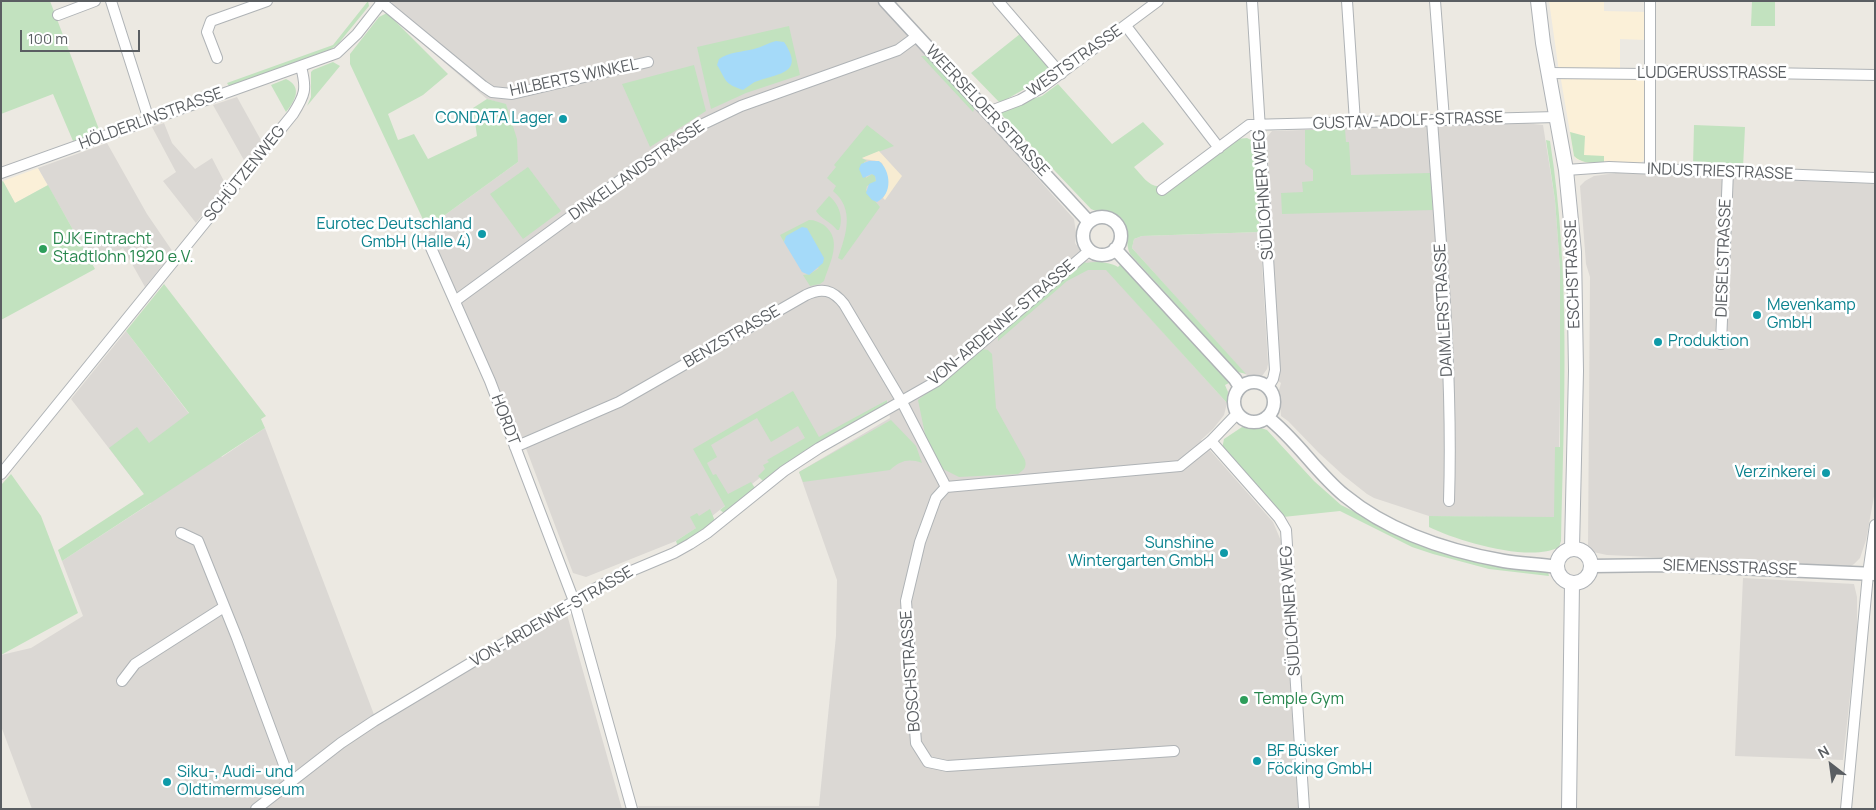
<!DOCTYPE html>
<meta charset="utf-8">
<style>
body{margin:0}
#map{position:relative;width:1876px;height:810px;overflow:hidden;background:#ece9e2;font-family:Manrope,sans-serif}
canvas{display:block}
.frame{position:absolute;inset:0;border:2px solid #5a5e62;pointer-events:none}
.north{position:absolute;left:1806px;top:740px;width:50px;height:50px;-webkit-text-stroke:4px #fff;paint-order:stroke;rotate:330deg;font-size:14px;font-weight:700;line-height:20px;text-align:center;color:#5a5e62}
.north::after{content:'';display:block;margin:auto;width:18px;height:22px;background:#5a5e62;clip-path:polygon(50% 0,100% 100%,50% 72%,0 100%)}
.scale{position:absolute;left:20px;top:30px;width:120px;height:22px;box-sizing:border-box;border:2px solid #5a5e62;border-top:0;padding-left:6px;font-size:15px;line-height:18px;white-space:nowrap;color:#5a5e62;-webkit-text-stroke:4px #fff;paint-order:stroke}
</style>
<div id="map">
<canvas width="1876" height="810"></canvas>
<div class="frame"></div>
<div class="north">N</div>
<div class="scale">100 m</div>
</div>
<script>
const ctx = document.querySelector('canvas').getContext('2d');
ctx.lineJoin = 'round';
function fillPath(path, color) { ctx.fillStyle = color; ctx.fill(path, 'evenodd'); }
function trace(path, color, width, dash) { ctx.strokeStyle = color; ctx.lineWidth = width; ctx.lineCap = dash ? 'butt' : 'round'; ctx.setLineDash(dash || []); ctx.stroke(path); }
function label(font, color, halo, rows, align = 'center') {
  ctx.font = font + ' Manrope,sans-serif'; ctx.lineWidth = 5; ctx.setLineDash([]); ctx.textBaseline = 'middle'; ctx.strokeStyle = halo; ctx.fillStyle = color; for (const [text, x, y, turn = 0] of rows) {
    ctx.save(); ctx.translate(x, y); ctx.rotate((+turn || 0) * Math.PI / 180); ctx.textAlign = isNaN(turn) ? turn : align; if (halo) ctx.strokeText(text, 0, 0); ctx.fillText(text, 0, 0); ctx.restore();
  }
}
const commercial = new Path2D(`
 M1549,1h55v10l42,1v28l-26,-1v34l-61,-1z
 M1560,74l85,2v83l-3,3 -5,3 -50,-2 -11,-4 -2,-3z
 M38,168l10,17 -33,18 -12,-22z`);
const industrial = new Path2D(`
 M392,1h488l194,218 2,14 -1,10 12,17 17,3 4,8 119,132 -3,12 -11,14 -12,11 72,82 8,19 17,268h-659l-1,-3h181l17,-170 1,-56 -38,-108 91,-54 -3,-18 -120,72 -66,53 -25,16 -90,36 -13,-4 -46,-122 -100,-223 91,-66 -12,-57 -19,-6 -42,-36 -55,-51z
 M237,97l25,45 -17,20 -32,-57z
 M1514,122l29,3 12,75 5,68 1,68 -3,182 -129,-2 -55,-18 -7,-4 -24,-19 -24,-22 -31,-32 -7,-5 -2,-26 2,-7 -4,-3 -2,-91 -8,-152 5,-6h4z
 M164,123l8,20 23,26 17,-11 14,27 -30,38 -33,-42 13,-9 -24,-45z
 M107,143l40,71 26,38 -28,35 -22,-39 -30,17 -55,-97z
 M1616,173l259,11v307l-9,49 -6,18 -6,6 -3,2 -244,-11 -14,-3 -5,-6 2,-269 -4,-13 -6,-78 5,-5 9,-5z
 M1260,232l8,132 -1,5 -5,7 -10,1 -7,-3 -113,-126 2,-9 8,-3z
 M126,331l96,126 43,-29 113,297 188,-114 56,198h-590l-31,-83v-71l30,-7 52,-32 -21,-55 89,-58 -80,-104z
 M1743,578l111,6 3,13v35l-14,128 -108,-4z`);
const green = new Path2D(`
 M1,1h49l50,131 -27,9 -20,-47 -52,20z
 M368,1l1,5 -31,38 -8,6 -101,36 -2,-3 106,-38z
 M1752,1h23v25h-24z
 M387,13l61,61 -25,21 -35,19 10,26 16,-6 14,25 49,-23 -4,-28 14,-9 19,5 11,35 1,23 -91,66 -77,-164v-10l29,-37z
 M789,26l11,49 -54,18 -35,16 -14,-62z
 M1020,34l30,35 -1,6 -49,28 -29,-30z
 M921,56h8l46,51 -2,5z
 M333,62l7,4 -33,40 4,-9v-25l2,-2z
 M694,65l12,46 -56,36 -28,-63z
 M286,79c17,8 9,22 0,33l-15,-27z
 M1058,84l54,60 31,-22 21,22 -30,23c8,8 15,21 27,19l76,-47 10,-1 6,3 7,91 -118,4 -8,3 -2,9 114,126 -8,-2 -6,-6 -102,-112c-7,-16 4,-33 -19,-42 -7,-2 -14,0 -20,-3l-91,-96 5,-5 37,-12z
 M867,125l27,21 -32,12 5,3 -3,1 2,16 6,-4 3,1 1,7 -9,4 -1,4 14,17 -38,53 -4,-2c8,-23 17,-49 -5,-67l3,-5 -9,-8 9,-11 -2,-2z
 M1694,125l51,2 -2,41 -50,-2z
 M1345,129l1,13h3l2,33 79,-2 3,37 -151,4 -1,-21 22,-1 -1,-10 11,-1v-11l-8,-6v-34z
 M1570,132l15,4 -1,19 20,1v7c-11,0 -22,1 -30,-7z
 M1546,140l4,1c21,133 14,265 11,400l-2,6c-28,16 -102,-6 -130,-20v-11l125,1 1,-70h5v-179l-5,-68z
 M528,167l33,44 -38,28 -33,-45z
 M3,181l12,22 33,-18 47,84 -94,51v-138z
 M829,196c10,8 15,22 10,34h-2c-6,-8 -16,-11 -21,-19z
 M809,220c6,0 10,2 15,5 19,15 6,37 0,56l-4,3 -10,2 -7,-11 7,-1 9,-6 -34,-29 -1,3 -4,-7z
 M1084,261l2,2c10,-2 24,-1 32,4l2,-2 10,8 87,95 12,15 -4,2 3,7 -1,11 -121,-133h-18l-21,11 -69,60v-8z
 M164,284l102,132 -5,3 4,9 -203,133 -4,-11 86,-56 -35,-46 28,-21 12,16 40,-30 -63,-82z
 M981,349l7,1 4,4 4,54 29,52c2,7 -1,10 -7,14l-59,3 -16,-8 -17,-30 -8,-39z
 M793,391l26,46 68,-37v6c-42,23 -86,45 -124,75l-5,-5 7,-7 -2,-4 6,-3 -2,-2 38,-22 -7,-12 -27,16 -14,-24 -46,27 6,12 -10,6 6,12 3,-1 12,20 23,-12 4,6 -31,25 -4,-3 5,-4 -32,-57z
 M891,420l25,26 6,17c-14,-5 -22,-2 -32,7l-87,12 -4,-10z
 M1242,427l19,1 6,2 47,51 27,24 30,15 57,27 36,12 84,13 1,4 -60,-7 -56,-15 -21,-7 -72,-36 -57,6 -61,-68 2,-10z
 M11,474l30,42 37,97 -77,42v-170z
 M710,509l5,12 -37,26 -2,-6 20,-13 -6,-11 7,-4 2,3z`);
const sand = new Path2D(`
 M879,151l23,25 -17,24 -2,-2c7,-9 3,-25 -1,-35 -7,-4 -14,-2 -20,-5z`);
const water = new Path2D(`
 M776,41l8,1c23,34 -10,31 -31,41 -3,2 -7,5 -10,7 -20,-7 -16,-9 -26,-25l2,-6c10,-7 23,-7 35,-10 8,-2 14,-6 22,-8z
 M869,161h10c12,10 14,33 -2,41l-5,-2 -6,-7 3,-9 7,-3 -1,-5 -3,-2 -9,4 -4,-9 2,-5z
 M802,227l5,1 17,30 -1,5 -14,12 -7,-3 -18,-30 2,-6z`);
const minor = new Path2D(`
 M111,1l38,119
 M380,1l103,85 9,6 20,2 136,-32
 M998,1l63,73
 M1252,1l23,369 -2,9 -5,8
 M1347,1l8,121
 M1435,1l9,118
 M58,15l37,-14
 M1126,26l93,122
 M217,58l-10,-26 4,-11 56,-20
 M1548,73l97,1 6,-3 224,4
 M988,112l32,-12 21,-12 117,-87
 M1432,120c9,126 21,254 17,381
 M1566,170l43,-3 266,11
 M1650,170v-169
 M1,173l336,-120 20,-19 26,-33
 M1162,190l87,-65 307,-8
 M428,241l62,140 84,220 58,208
 M455,301l182,-133 62,-42 42,-20 157,-56 19,-14
 M1721,344l7,-173
 M1211,441l68,77 7,12 18,279
 M515,447l104,-45 187,-107c16,-8 27,-5 38,9l58,98 44,85
 M1,474l292,-360c12,-19 14,-25 8,-47
 M181,533l17,8 39,97 53,143
 M122,681l13,-17 89,-57
 M1174,751l-227,15 -19,-4 -12,-19 -10,-142 14,-59 16,-44 10,-11 234,-21 31,-25 23,-24 5,-2
 M256,809l85,-66 33,-22 222,-133 21,-11 57,-24 16,-9 17,-11 77,-62 35,-23 118,-67 153,-131
 M1846,809l22,-235 7,-49`);
const tertiary = new Path2D(`
 M885,1l204,221
 M1083 236a19 19 0 1 1 38 0a19 19 0 1 1-38 0Z
 M1115,249l120,130 5,8
 M1234 402a20 20 0 1 1 40 0a20 20 0 1 1-40 0Z
 M1267,417c29,22 49,55 77,78 45,37 103,56 160,66 17,3 35,3 53,6
 M1592,566l76,-1 207,9`);
const secondary = new Path2D(`
 M1538,1l5,42 23,127 8,82 2,119 -4,177
 M1557 566a17 17 0 1 1 34 0a17 17 0 1 1-34 0Z
 M1569,809l3,-226`);
const markers = [
 [563,119,5,"#0f9aa8"],
 [482,234,5,"#0f9aa8"],
 [43,249,5,"#2e9e5b"],
 [1757,315,5,"#0f9aa8"],
 [1658,342,5,"#0f9aa8"],
 [1826,473,5,"#0f9aa8"],
 [1224,553,5,"#0f9aa8"],
 [1244,700,5,"#2e9e5b"],
 [1257,761,5,"#0f9aa8"],
 [167,782,5,"#0f9aa8"]
];
const streetNames = [
 ["WESTSTRASSE",1075,61,-35],
 ["LUDGERUSSTRASSE",1712,74],
 ["HILBERTS WINKEL",574,78,-12],
 ["WEERSELOER STRASSE",987,111,47],
 ["HÖLDERLINSTRASSE",151,119,-20],
 ["GUSTAV-ADOLF-STRASSE",1408,121,-2],
 ["DINKELLANDSTRASSE",637,171,-35],
 ["INDUSTRIESTRASSE",1720,172,2],
 ["SCHÜTZENWEG",245,174,-51],
 ["SÜDLOHNER WEG",1264,195,-94],
 ["DIESELSTRASSE",1724,258,-88],
 ["ESCHSTRASSE",1573,274,-92],
 ["DAIMLERSTRASSE",1444,310,-93],
 ["VON-ARDENNE-STRASSE",1002,323,-40],
 ["BENZSTRASSE",732,337,-30],
 ["HORDT",505,420,69],
 ["SIEMENSSTRASSE",1730,568,2],
 ["SÜDLOHNER WEG",1291,611,-94],
 ["VON-ARDENNE-STRASSE",552,617,-30],
 ["BOSCHSTRASSE",911,671,-94]
];
const cultureNames = [
 ["CONDATA Lager",553,119],
 ["Eurotec Deutschland",472,225],
 ["GmbH (Halle 4)",472,243],
 ["Mevenkamp",1767,306,"left"],
 ["GmbH",1767,324,"left"],
 ["Produktion",1668,342,"left"],
 ["Verzinkerei",1816,473],
 ["Sunshine",1214,544],
 ["Wintergarten GmbH",1214,562],
 ["BF Büsker",1267,752,"left"],
 ["Föcking GmbH",1267,770,"left"],
 ["Siku-, Audi- und",177,773,"left"],
 ["Oldtimermuseum",177,791,"left"]
];
const leisureNames = [
 ["DJK Eintracht",53,240],
 ["Stadtlohn 1920 e.V.",53,258],
 ["Temple Gym",1254,700]
];
fillPath(commercial, '#fbf0d8');
fillPath(industrial, '#dbd8d4');
fillPath(green, '#c2e2bf');
fillPath(sand, '#f7ecd2');
fillPath(water, '#a5daf9');
trace(minor, '#afb3b6', 12);
trace(tertiary, '#afb3b6', 15);
trace(secondary, '#aeb2b6', 16);
trace(minor, '#fff', 10);
trace(tertiary, '#fff', 12);
trace(secondary, '#fff', 14);
for (const [x, y, r, color] of markers) { const dot = new Path2D(); dot.arc(x, y, r, 0, 2 * Math.PI); ctx.fillStyle = color; ctx.fill(dot); trace(dot, '#fff', 2); }
label('16px', '#5a5e62', '#fff', streetNames);
label('16px', '#0d838f', '#fff', cultureNames, 'right');
label('16px', '#27864d', '#fff', leisureNames, 'left');
</script>
